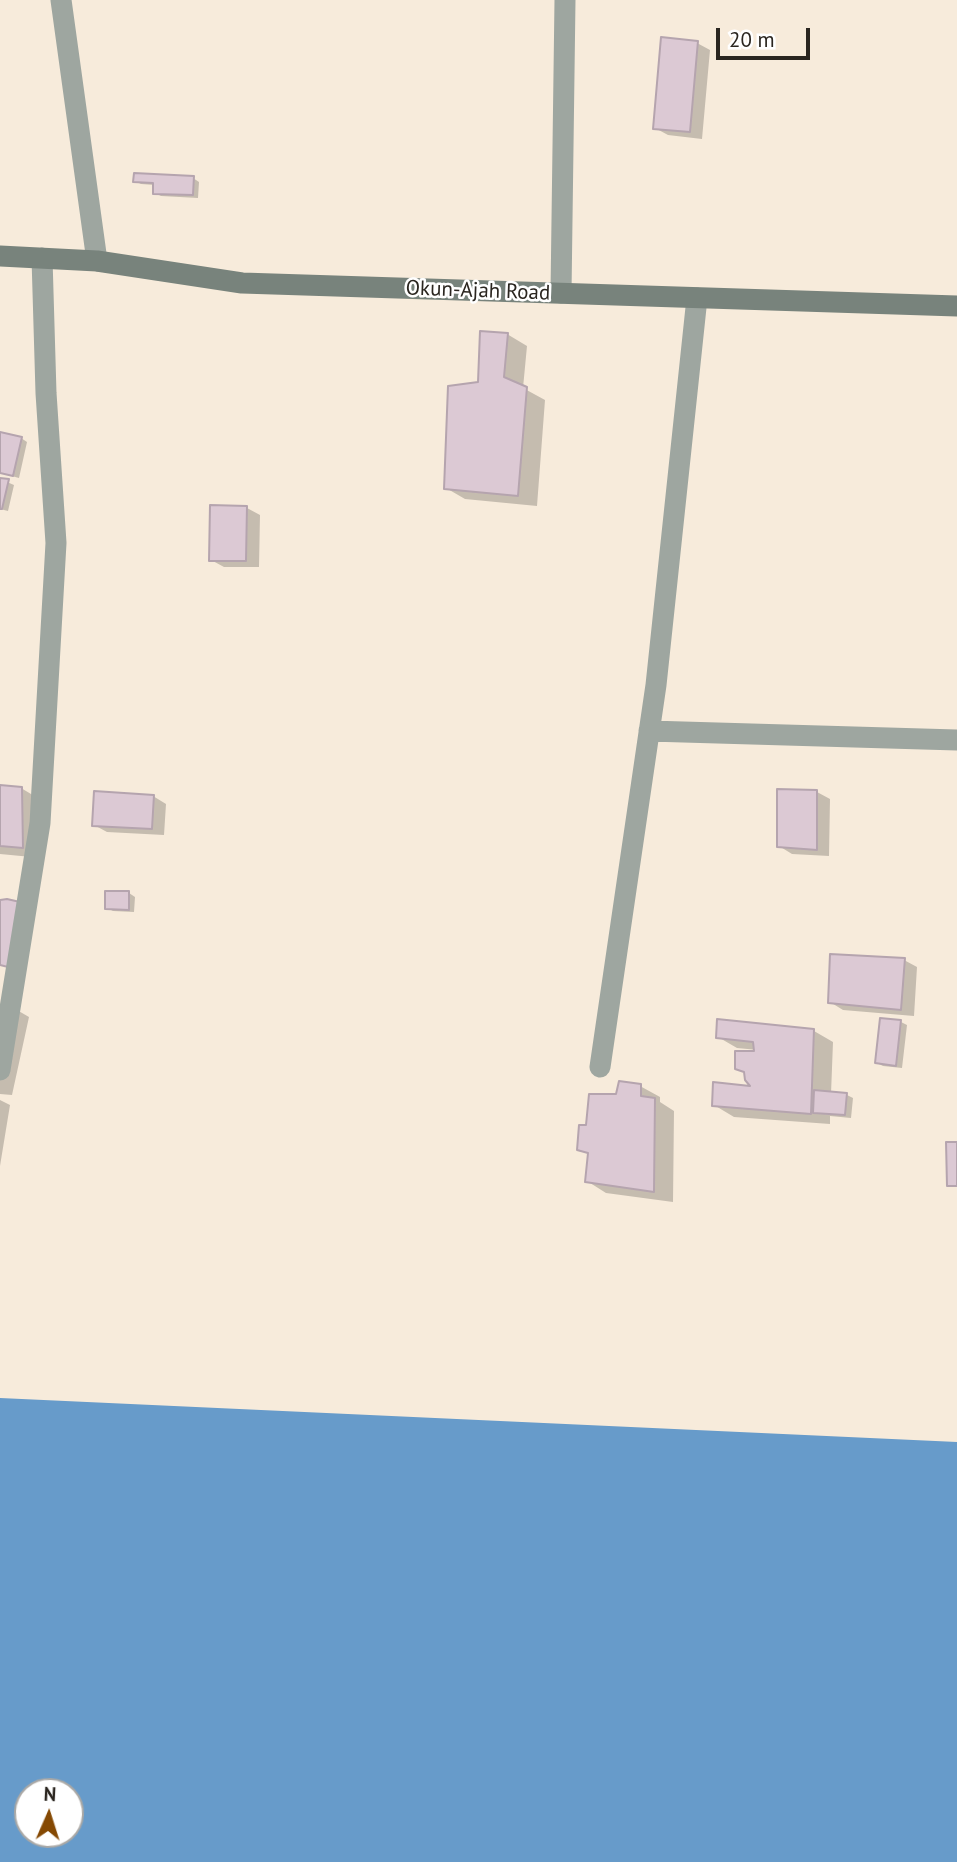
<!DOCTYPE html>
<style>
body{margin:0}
#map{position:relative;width:957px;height:1862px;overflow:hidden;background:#f7ebdb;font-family:"PT Sans",sans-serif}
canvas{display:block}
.north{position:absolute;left:14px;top:1778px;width:70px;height:70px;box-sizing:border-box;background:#fff;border:2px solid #aaa8a5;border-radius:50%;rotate:3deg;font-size:19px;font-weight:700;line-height:28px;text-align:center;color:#2a251f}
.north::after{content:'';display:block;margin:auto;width:24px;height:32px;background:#854903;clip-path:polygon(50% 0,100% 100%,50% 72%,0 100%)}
.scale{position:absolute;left:716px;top:28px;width:94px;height:32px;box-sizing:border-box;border:4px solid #2a251f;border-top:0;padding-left:9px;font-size:21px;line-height:24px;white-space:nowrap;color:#2a251f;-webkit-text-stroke:5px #fff;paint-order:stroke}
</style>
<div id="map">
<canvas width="957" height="1862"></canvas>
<div class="north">N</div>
<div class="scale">20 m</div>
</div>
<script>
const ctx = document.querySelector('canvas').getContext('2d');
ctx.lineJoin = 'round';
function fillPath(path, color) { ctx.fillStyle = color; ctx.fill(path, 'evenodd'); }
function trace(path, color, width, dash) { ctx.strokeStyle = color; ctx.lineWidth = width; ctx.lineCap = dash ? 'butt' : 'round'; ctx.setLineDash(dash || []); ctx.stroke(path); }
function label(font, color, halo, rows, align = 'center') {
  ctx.font = font + ' "PT Sans",sans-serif'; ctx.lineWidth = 5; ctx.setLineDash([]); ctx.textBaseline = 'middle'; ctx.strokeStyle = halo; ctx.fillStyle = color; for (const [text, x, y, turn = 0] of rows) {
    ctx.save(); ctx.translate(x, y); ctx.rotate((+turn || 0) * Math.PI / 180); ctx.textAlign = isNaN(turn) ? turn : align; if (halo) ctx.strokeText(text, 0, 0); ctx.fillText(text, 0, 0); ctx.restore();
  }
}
const water = new Path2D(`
 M0,1398l957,44v420h-957zM28,1792h42v42h-42z`);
const shadow = new Path2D(`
 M697,43l13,7 -8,89 -34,-4 -13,-7z
 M193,178l6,4 -1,16 -37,-2 -6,-3v-8l-14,-1 -6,-3z
 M507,334l20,12 -4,42 22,12 -8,106 -72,-7 -19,-11 33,-104z
 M0,433l21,5 6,4 -8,36 -19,-5z
 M0,479l14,6 -6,26 -8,-2z
 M247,508l13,7 -1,52h-35l-13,-7z
 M0,787l21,1 20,12 1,58 -42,-4z
 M817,792l13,7 -1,57 -37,-2 -13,-8z
 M153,796l13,8 -2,31 -57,-3 -13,-7z
 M129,893l6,4 -1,15 -21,-1 -6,-3z
 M904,960l13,7 -3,49 -71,-6 -13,-8z
 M0,1005l10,1 19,11 -17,78 -12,-1z
 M901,1022l6,3 -5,43 -19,-2 -6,-3z
 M814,1031l19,11 -2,52 16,1 6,3 -2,20 -21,-2v8l-96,-7 -20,-12 39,-16 -7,-15 -9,-6 21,-15v-3l-21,-2 -19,-11z
 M640,1086l20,11v5l14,9 -1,91 -67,-9 -19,-12 3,-26 -12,-6 10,-22 30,-31z
 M0,1100l10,5 -10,61z`);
const building = new Path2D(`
 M661,37l37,4 -8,91 -37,-3z
 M134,173l60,3 -1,19 -40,-1v-11l-20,-1z
 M480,331l28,2 -4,44 23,10 -9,109 -74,-7 4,-103 30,-4z
 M0,432l22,5 -9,39 -13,-3z
 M0,478l9,1 -7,30h-2z
 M210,505l37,1 -1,55h-37z
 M0,785l22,2 1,61 -23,-2z
 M777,789l40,1v60l-40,-3z
 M94,791l60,4 -2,34 -60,-3z
 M105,891h24v19l-24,-1z
 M7,899l13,3 -12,65 -8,-2v-65z
 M830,954l75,4 -4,52 -73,-7z
 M880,1018l21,2 -5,46 -21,-3z
 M717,1019l97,10 -3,85 -99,-8 1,-24 37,4 -5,-6 -1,-8 -9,-3v-18h19l-1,-9 -37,-4z
 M619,1081l22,3v12l14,2 -1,94 -69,-10 3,-29 -11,-3 2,-25h7l3,-31h27z
 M814,1090l33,3 -2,22 -32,-2z
 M946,1142h11v44h-10z`);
const street = new Path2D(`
 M61,0l36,261
 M561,293l4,-293
 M649,731l308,9
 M600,1067l56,-382 41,-387
 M0,1070l40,-247 16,-280 -10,-150 -4,-135`);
const secondary = new Path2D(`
 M0,256l97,5 145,22 715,23`);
const streetNames = [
 ["Okun-Ajah Road",478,291,2]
];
fillPath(water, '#679bca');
fillPath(shadow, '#0003');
fillPath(building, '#dcc9d4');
trace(building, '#b5a4ae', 2);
trace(street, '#9ea6a0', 21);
trace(secondary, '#78837c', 21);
label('21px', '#2a251f', '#fff', streetNames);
</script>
